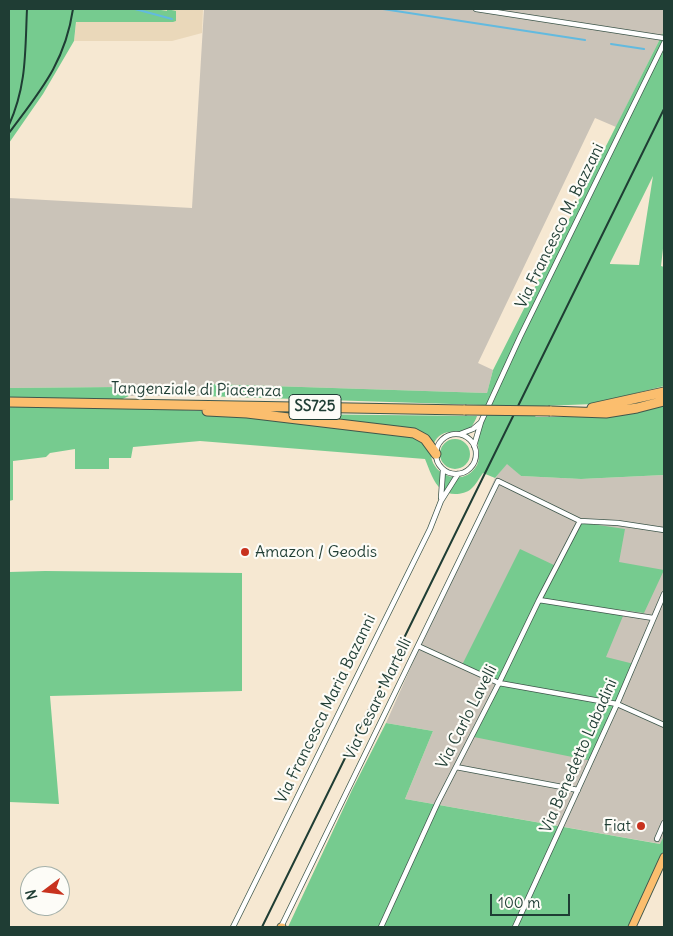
<!DOCTYPE html>
<style>
body{margin:0}
#map{position:relative;width:673px;height:936px;overflow:hidden;background:#f6e8d2;font-family:Delius,sans-serif}
canvas{display:block}
.frame{position:absolute;inset:0;border:10px solid #1f3d34;pointer-events:none}
.north{position:absolute;left:20px;top:866px;width:50px;height:50px;box-sizing:border-box;background:#fdfcf7;border:1px solid #a4b0a9;border-radius:50%;rotate:255deg;font-size:14px;font-weight:700;line-height:20px;text-align:center;color:#1f3d34}
.north::after{content:'';display:block;margin:auto;width:18px;height:22px;background:#c8321e;clip-path:polygon(50% 0,100% 100%,50% 72%,0 100%)}
.scale{position:absolute;left:490px;top:894px;width:80px;height:22px;box-sizing:border-box;border:2px solid #1f3d34;border-top:0;padding-left:6px;font-size:15px;line-height:18px;white-space:nowrap;color:#1f3d34;-webkit-text-stroke:4px #fdfcf7;paint-order:stroke}
</style>
<div id="map">
<canvas width="673" height="936"></canvas>
<div class="frame"></div>
<div class="north">N</div>
<div class="scale">100 m</div>
</div>
<script>
const ctx = document.querySelector('canvas').getContext('2d');
ctx.lineJoin = 'round';
function fillPath(path, color) { ctx.fillStyle = color; ctx.fill(path, 'evenodd'); }
function trace(path, color, width, dash) { ctx.strokeStyle = color; ctx.lineWidth = width; ctx.lineCap = dash ? 'butt' : 'round'; ctx.setLineDash(dash || []); ctx.stroke(path); }
function label(font, color, halo, rows, align = 'center') {
  ctx.font = font + ' Delius,sans-serif'; ctx.lineWidth = 4.5; ctx.setLineDash([]); ctx.textBaseline = 'middle'; ctx.strokeStyle = halo; ctx.fillStyle = color; for (const [text, x, y, turn = 0] of rows) {
    ctx.save(); ctx.translate(x, y); ctx.rotate((+turn || 0) * Math.PI / 180); ctx.textAlign = isNaN(turn) ? turn : align; if (halo) ctx.strokeText(text, 0, 0); ctx.fillText(text, 0, 0); ctx.restore();
  }
}
const built = new Path2D(`
 M78,9h125l-1,24 -30,8h-98z`);
const industrial = new Path2D(`
 M204,9h460v22l-48,96 -21,-9 -117,245 15,7 -6,23 -278,-9 -6,12h-74l-12,-9 -108,1v-190l183,10z
 M507,463l14,13 60,3 83,-4v361l-3,8 -256,-45 28,-68 -47,-8 109,-245z`);
const green = new Path2D(`
 M9,9h146l12,2v-2l9,2v10l-3,1h-97l-2,19 -31,53 -34,49z
 M664,31v209l-3,26 3,1v119l-71,18 -50,2 -8,11h69l60,-11v69l-83,4 -60,-3 -14,-12 -12,14 -12,-5c-4,5 -7,12 -12,16 -7,6 -22,7 -29,1 -9,-7 -13,-22 -17,-31l-225,-18 -67,6 -2,11h-22v11h-34v-20l-25,4 -4,4 -33,4v39l-4,1v-113l109,-1 11,9 -24,11 181,7 191,2c-1,3 -3,7 -5,10 -12,12 -29,-3 -39,19 -11,27 30,46 44,20 4,-8 1,-14 1,-22 0,-13 4,-26 5,-38l-280,-9 6,-12 278,9 6,-23zM653,176l-14,89 -29,-1v-1z
 M440 454a15 15 0 1 1 30 0a15 15 0 1 1-30 0Z
 M578,522l47,7 -6,33 45,8 -20,43 -29,-4 8,7 -17,41 28,7 -42,97 -118,-24 26,-55 -38,-17 58,-116 36,17z
 M45,571l197,2v118l-192,5 9,108 -50,-2v-230z
 M386,723l47,8 -28,68 255,45 4,-8v21l-35,70h-341l64,-137z`);
const stream = new Path2D(`
 M135,9l37,10
 M383,9l202,31
 M611,44l33,5`);
const street = new Path2D(`
 M476,9l188,29
 M436 454a20 20 0 1 1 40 0a20 20 0 1 1-40 0Z
 M460,434l13,-5 7,-6
 M474,446l7,-24 39,-85 144,-294
 M441,498l2,-28
 M539,600l114,18
 M418,646l81,37 118,21 47,21
 M456,767l122,23
 M657,839l7,-16
 M233,927l197,-398 11,-28 17,-27
 M281,927l217,-446 82,40 38,2 46,7
 M381,927l57,-125 61,-119 40,-83 41,-79
 M515,927l102,-223 47,-110`);
const primary = new Path2D(`
 M281,927h1
 M632,927l32,-70`);
const highway = new Path2D(`
 M9,402l456,8
 M592,408l72,-16
 M207,411l40,2 167,20 11,6 11,15
 M550,411l56,2 31,-5 27,-7`);
const rail = new Path2D(`
 M9,125c18,-40 16,-74 18,-116
 M9,133c31,-42 56,-70 64,-124
 M262,927l402,-818`);
const highwayBridge = new Path2D(`
 M465,410l85,1`);
const markers = [
 [245,552,5,"#c8321e"],
 [641,826,5,"#c8321e"]
];
const shields = [
 [315,407,52]
];
const shieldNames = [
 ["SS725",315,407]
];
const streetNames = [
 ["Via Francesco M. Bazzani",560,226,-64],
 ["Tangenziale di Piacenza",196,390,1],
 ["Via Cesare Martelli",378,699,-64],
 ["Via Francesca Maria Bazanni",326,709,-64],
 ["Via Carlo Lavelli",467,717,-63],
 ["Via Benedetto Labadini",579,756,-66]
];
const poiNames = [
 ["Amazon / Geodis",255,552],
 ["Fiat",631,826,"right"]
];
fillPath(built, '#ead8ba');
fillPath(industrial, '#cac3b8');
fillPath(green, '#76cb8f');
trace(stream, '#62badf', 2);
trace(street, '#3f574c', 6);
trace(primary, '#3f574c', 9);
trace(highway, '#3f574c', 11);
trace(street, '#fff', 4.5);
trace(primary, '#fbbe6e', 7);
trace(highway, '#fbbe6e', 9);
trace(rail, '#1f3d34', 2);
trace(highwayBridge, '#3f574c', 11, []);
trace(highwayBridge, '#fbbe6e', 9);
for (const [x, y, r, color] of markers) { const dot = new Path2D(); dot.arc(x, y, r, 0, 2 * Math.PI); ctx.fillStyle = color; ctx.fill(dot); trace(dot, '#fdfcf7', 2); }
for (const [x, y, w] of shields) { const box = new Path2D(); box.roundRect(x - w / 2, y - 12.5, w, 25, 4); ctx.fillStyle = '#fdfcf7'; ctx.fill(box); trace(box, '#1f3d34', 1); }
label('bold 15px', '#1f3d34', null, shieldNames);
label('16px', '#1f3d34', '#fdfcf7', streetNames);
label('16px', '#1f3d34', '#fdfcf7', poiNames, 'left');
</script>
